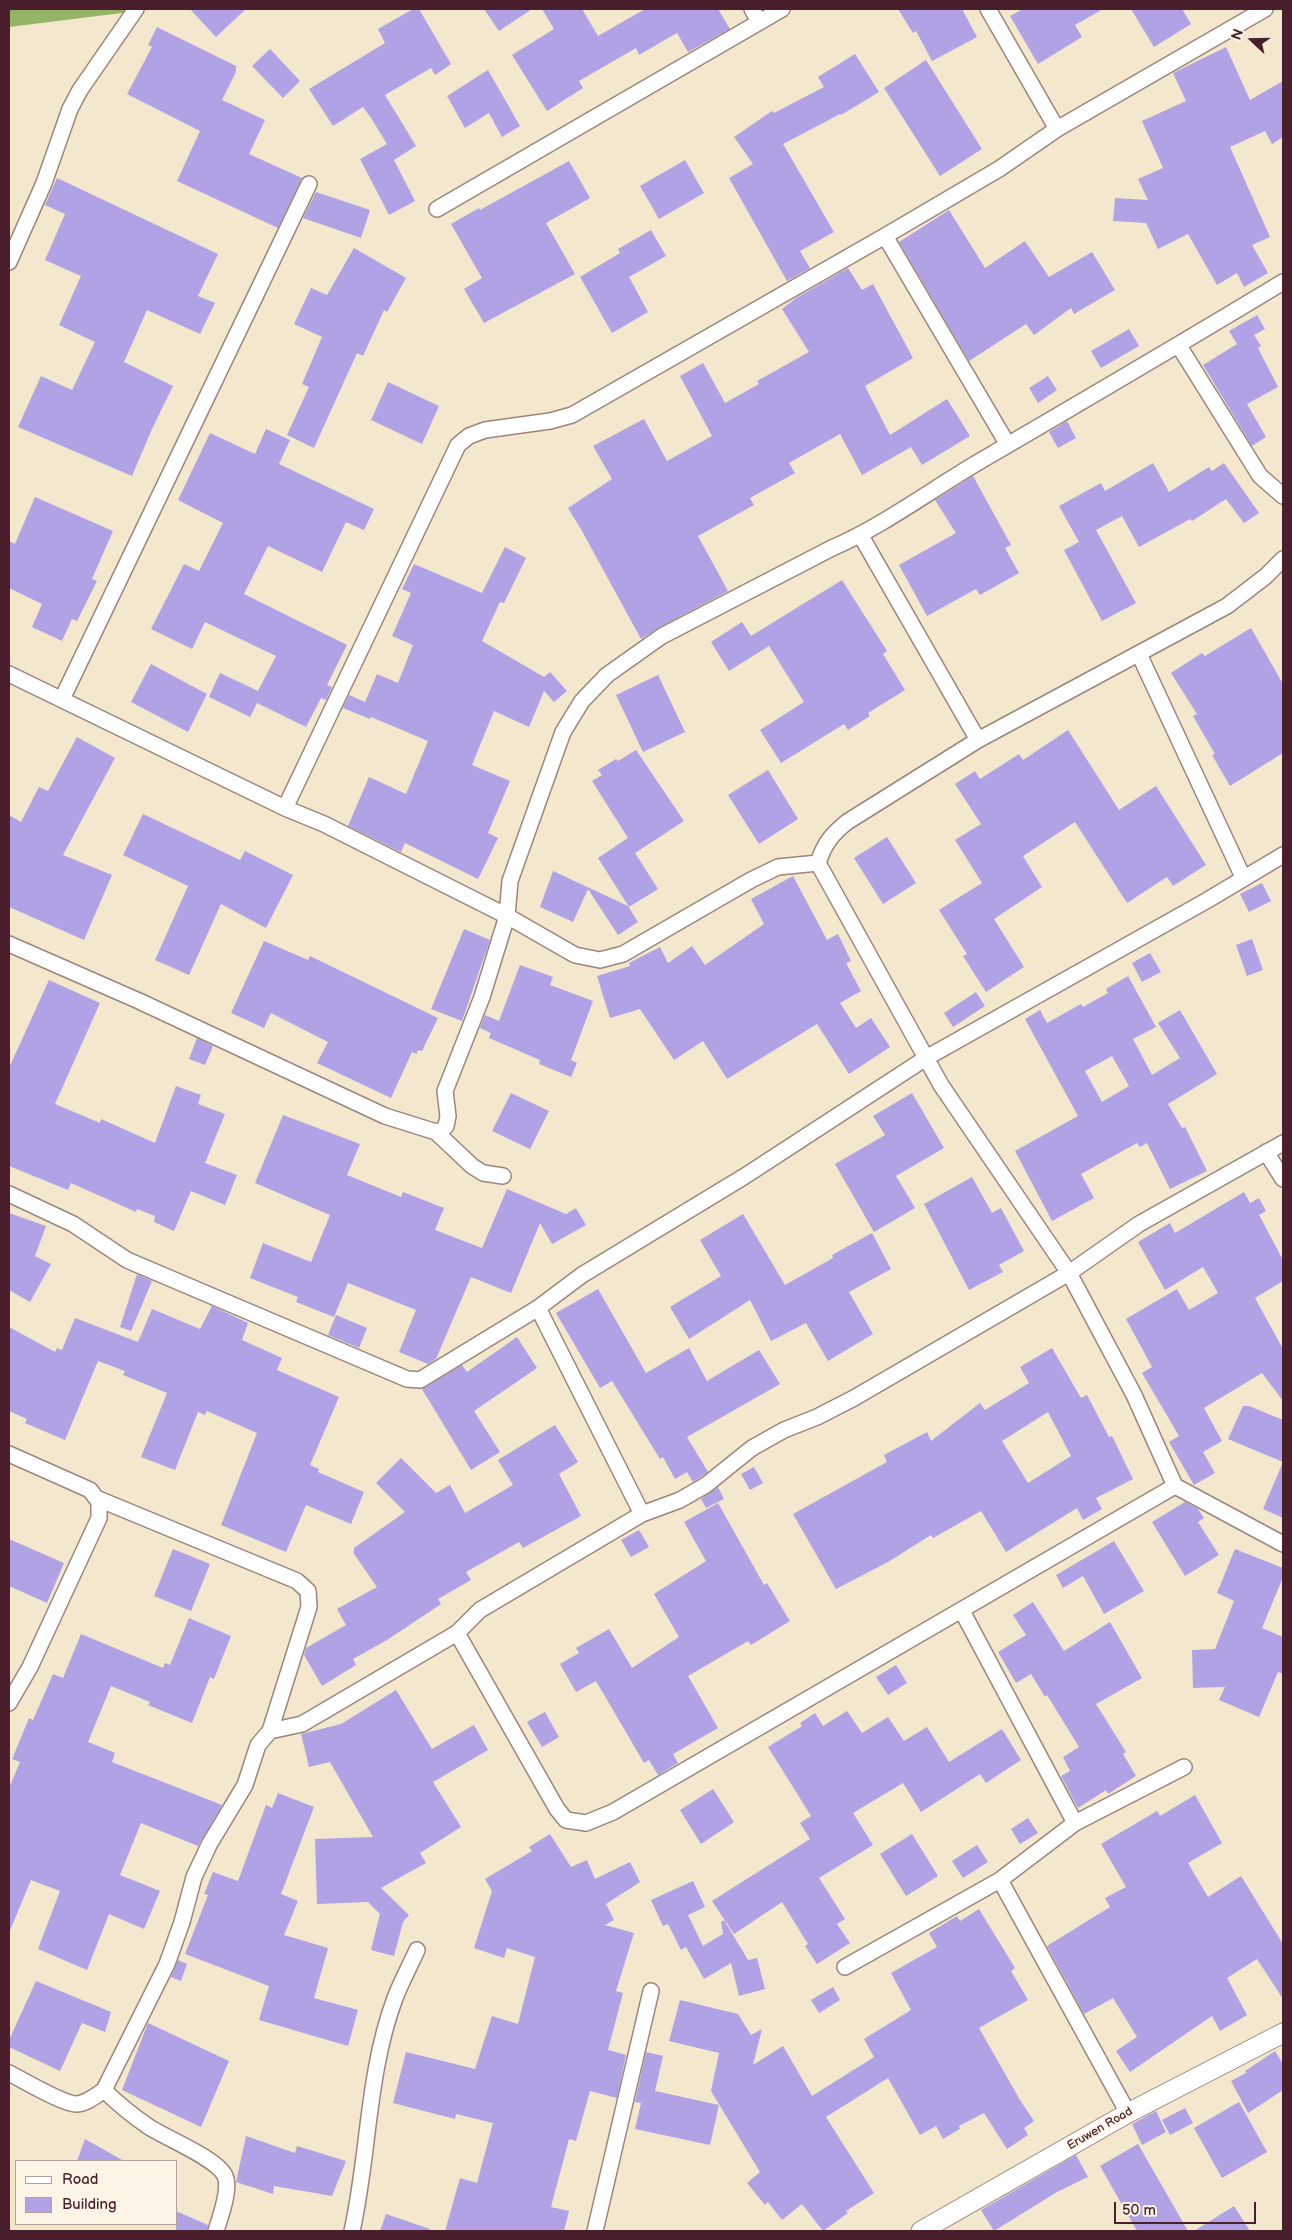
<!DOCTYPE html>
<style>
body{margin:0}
#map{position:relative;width:1292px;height:2240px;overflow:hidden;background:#f3e8ce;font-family:"Balsamiq Sans",sans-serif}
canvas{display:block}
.frame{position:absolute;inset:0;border:10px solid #4a1f2b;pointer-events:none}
.legend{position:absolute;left:15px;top:2160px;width:162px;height:65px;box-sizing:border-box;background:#fcf5e5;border:1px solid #b59f9b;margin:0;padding:6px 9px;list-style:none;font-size:15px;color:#4a1f2b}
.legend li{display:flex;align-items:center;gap:10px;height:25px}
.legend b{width:25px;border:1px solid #b59f9b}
.north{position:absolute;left:1227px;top:15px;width:50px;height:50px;-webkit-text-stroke:4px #fcf5e5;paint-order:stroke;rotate:291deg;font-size:14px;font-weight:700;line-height:20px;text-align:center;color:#4a1f2b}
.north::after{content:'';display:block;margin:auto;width:18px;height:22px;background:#4a1f2b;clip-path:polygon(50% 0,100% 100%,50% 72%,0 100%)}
.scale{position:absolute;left:1114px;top:2202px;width:142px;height:22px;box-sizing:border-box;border:2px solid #4a1f2b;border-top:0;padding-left:6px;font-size:15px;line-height:18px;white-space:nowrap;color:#4a1f2b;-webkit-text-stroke:4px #fcf5e5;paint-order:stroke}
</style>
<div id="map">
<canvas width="1292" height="2240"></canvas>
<div class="frame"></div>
<ul class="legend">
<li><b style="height:6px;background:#fff"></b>Road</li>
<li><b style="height:14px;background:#b0a2e5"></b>Building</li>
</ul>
<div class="north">N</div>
<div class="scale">50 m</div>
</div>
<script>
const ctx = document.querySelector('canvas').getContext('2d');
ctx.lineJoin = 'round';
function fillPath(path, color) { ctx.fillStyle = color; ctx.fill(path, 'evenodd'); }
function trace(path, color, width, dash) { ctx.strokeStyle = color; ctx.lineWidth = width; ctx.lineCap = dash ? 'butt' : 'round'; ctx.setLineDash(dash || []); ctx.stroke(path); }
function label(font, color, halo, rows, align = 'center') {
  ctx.font = font + ' "Balsamiq Sans",sans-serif'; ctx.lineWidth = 4; ctx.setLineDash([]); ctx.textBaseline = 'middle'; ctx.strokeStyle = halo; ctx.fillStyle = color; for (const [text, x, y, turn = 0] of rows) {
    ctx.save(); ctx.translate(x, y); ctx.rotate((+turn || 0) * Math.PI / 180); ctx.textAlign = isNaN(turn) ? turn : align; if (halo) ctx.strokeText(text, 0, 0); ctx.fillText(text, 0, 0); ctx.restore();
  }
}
const forest = new Path2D(`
 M9,9h145l-145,18z`);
const building = new Path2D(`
 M190,9h56l-30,28z
 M413,9h6l32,55 -16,11 -4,-7 -46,27 31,51 -22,14 21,41 -26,14 -29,-56 27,-15 -16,-26 -8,-11 -30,19 -24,-37 76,-46 -7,-14z
 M484,9h48l-33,22z
 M542,9h40l16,27 47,-27h73l12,20 -42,23 -11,-19 -38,22 -3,-7 -57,33 4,7 -36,23 -35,-56 42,-26z
 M898,9h64l15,28 -45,24 -16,-30 -3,2z
 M1023,9h80l-28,16 7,12 -44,27 -28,-48z
 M1131,9h51l9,15 -37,23z
 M157,27l79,39v6l-14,28 43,20 -16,34 53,24 -24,50 -101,-47 23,-50 -73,-37 25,-47 -4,-2z
 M1226,47l24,53 33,-19v56l-11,7 -7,-13 -35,16 40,90 -18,8 16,28 -24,14 -7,-14 -20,12 -29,-51 -30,15 -12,-26 -33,-2 2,-23 33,2 -10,-21 25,-11 -21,-47 44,-20 -13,-28z
 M270,49l30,32 -17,17 -31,-32z
 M855,54l24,38 -38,23 -1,-1 -57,30 51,88 -34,19 10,17 -23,13 -58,-103 24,-14 -19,-27 38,-26 2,2 50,-26 -6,-10z
 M926,60l56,89 -42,27 -56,-88z
 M488,70l32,56 -18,11 -13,-24 -24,15 -18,-32z
 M685,160l19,33 -45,26 -19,-33z
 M569,161l21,37 -44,25 29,51 -91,49 -20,-34 18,-11 -31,-54 28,-16 1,2z
 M57,178l161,76 -20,42 17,7 -15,31 -53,-24 -23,52 49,24 -21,43 -20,47 -114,-49 23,-51 31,14 23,-48 -36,-17 22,-49 -36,-16 20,-46 -20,-9z
 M316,192l54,18 -9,28 -58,-20z
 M949,210l36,58 40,-27 24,36 43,-25 23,38 -41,24 -3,-6 -37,27 -8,-11 -57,37 -70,-119z
 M651,230l15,26 -37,21 19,35 -36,21 -32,-56 40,-24 -2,-4z
 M354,248l52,30 -19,34 -3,-2 -21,46 -6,-3 -43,95 -27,-13 22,-48 -7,-3 20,-47 -28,-13 17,-36 16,7z
 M848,268l14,22 11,-6 40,74 -48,28 25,49 57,-36 23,37 -48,29 -11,-18 -49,28 -22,-41 -51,29 6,10 -45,25 4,7 -56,31 30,55 -70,37 -17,11 -59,-108 -14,-23 44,-29 -19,-33 51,-27 23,42 45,-25 -32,-60 23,-13 22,40 34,-19 -2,-3 52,-29 -27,-43 14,-11z
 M1257,315l8,14 -11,6 7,11 -3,2 20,39 -31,17 19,33 -14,9 -49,-81 34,-21 -8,-13z
 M1129,329l10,17 -38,22 -10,-17z
 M1048,376l9,14 -19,13 -9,-15z
 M388,382l51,24 -17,38 -51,-24z
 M1067,421l9,17 -18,10 -9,-16z
 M266,429l24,11 -11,24 95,45 -10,21 -18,-8 -24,50 -54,-26 -24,48 103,51 -20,40 5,2 -6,13 -5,-2 -15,29 -49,-24 -7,14 -41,-20 11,-24 38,18 18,-35 -71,-34 -13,27 -41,-20 33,-65 15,7 24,-48 -45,-23 32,-67 45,21z
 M1153,463l16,29 40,-25 3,4 12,-8 35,50 -15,10 -18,-24 -34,22 -2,-2 -51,28 -17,-31 -26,14 40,73 -34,18 -38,-71 15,-8 -20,-36 42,-23 4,8z
 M973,476l38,69 -6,3 14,25 -39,22 -4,-6 -49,27 -28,-51 57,-32 -21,-33z
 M35,497l78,34 -21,48 5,2 -20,40 -5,-2 -10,22 -30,-14 10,-23 -33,-16v-47l6,3z
 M505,547l21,11 -22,45 -4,-1 -18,39 62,36 6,-5 17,19 -13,11 -10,-11 -15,36 -35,-16 -22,54 38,16 -22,52 10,5 -20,41 -73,-36 -4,9 -53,-26 21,-49 37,17 22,-53 -57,-24 -1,2 -27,-11 6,-13 16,7 12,-28 21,9 15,-38 -21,-9 19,-43 -9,-4 12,-25 68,29z
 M842,580l45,71 -4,3 22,36 -37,23 2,3 -22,14 -4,-6 -63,39 -21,-33 44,-28 -35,-56 -40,25 -18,-29 31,-20 9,14z
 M1251,628l32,56v69l-53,33 -18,-31 3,-1 -22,-38 4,-2 -26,-41 31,-20 3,3z
 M151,664l56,30 -19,38 -57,-30z
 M658,675l27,57 -42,20 -27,-57z
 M1068,730l51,80 37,-24 50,79 -33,21 -6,-9 -40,26 -52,-81 -52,34 19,31 -48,32 30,48 -38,25 -23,-36 4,-2 -28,-44 43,-27 -27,-43 26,-16 -26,-40 20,-13 5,8 39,-25 4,6z
 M77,737l38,21 -52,97 49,20 -28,65 -75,-33v-92l12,7 18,-35 9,4z
 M636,750l48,71 -49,32 23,36 -29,18 -31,-49 30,-20 -36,-57 10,-6 -4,-5 18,-11 2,2z
 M768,770l30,49 -39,25 -31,-49z
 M143,814l97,46 5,-9 48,24 -27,53 -45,-24 -32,71 -34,-15 33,-74 -65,-31z
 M887,837l29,46 -33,21 -29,-46z
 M553,871l75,35 10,16 -20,13 -30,-46 -15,33 -33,-15z
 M793,876l34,64 11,-6 13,27 -5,2 15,28 -21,12 16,25 15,-10 19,29 -41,27 -32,-50 -90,55 -24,-38 -29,19 -34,-51 -30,9 -13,-42 33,-10 -1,-3 31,-16 8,16 24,-17 13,19 59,-41 -13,-25z
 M1262,883l9,18 -22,11 -9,-18z
 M464,929l26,11 -28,81 -31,-12z
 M1252,939l11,31 -16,6 -11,-31z
 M264,941l44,19 2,-4 128,62 -16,33 -4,-1 -1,4 -5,-2 -21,46 -74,-35 11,-21 -57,-29 -7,15 -33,-15z
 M1150,953l11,19 -19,10 -10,-19z
 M520,965l33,12 -3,8 43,16 -22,59 6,3 -6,14 -32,-13 1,-4 -51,-22 2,-5 -11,-5 5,-13 14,6z
 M1128,976l28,51 -23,12 19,36 28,-17 -22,-35 22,-13 37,64 -49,30 14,24 3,-1 22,44 -37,18 -23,-46 -7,4 -3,-4 -56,31 13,24 -42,23 -37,-70 63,-35 -53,-97 15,-9 7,13 34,-19 2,3 25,-14 -2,-4zM1112,1056l17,30 -27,16 -17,-31z
 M49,980l51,23 -45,101 45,19 1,-4 54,24 21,-57 25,9 -3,9 27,10 -20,49 32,12 -12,30 -34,-14 -17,40 -20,-9 1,-6 -18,-7 -1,3 -65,-29 -3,7 -59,-24v-98z
 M976,992l9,14 -32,21 -9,-14z
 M197,1038l16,8 -8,19 -16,-6z
 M511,1093l38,18 -19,38 -38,-18z
 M912,1093l32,55 -48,28 19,32 -41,24 -39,-68 50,-29 -12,-19z
 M283,1115l77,29 -13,31 54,22 2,-5 41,16 -9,22 47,18 25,-59 59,25 10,-6 10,17 -34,19 -12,-21 -29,70 -40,-16 -35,82 -8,5 -29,-12 17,-42 -68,-27 -14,34 -38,-15 2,-5 -48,-19 13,-35 48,19 19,-47 -75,-32z
 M972,1177l20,36 9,-5 23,43 -25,14 4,7 -34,18 -45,-86z
 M1244,1192l6,11 9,-5 7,13 -7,4 24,45v21l-28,17 28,51v52l-21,-28 -58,35 18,33 -19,11 12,21 -21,12 -25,-43 10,-6 -37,-63 10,-6 -26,-48 51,-30 12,21 29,-17 -15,-26 -38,23 -27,-48 32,-19 5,10z
 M9,1213l37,13 -11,30 16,8 -21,38 -21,-12z
 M743,1214l42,71 48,-27 -1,-3 40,-22 19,36 -42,23 24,42 -45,27 -22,-38 -35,18 -21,-41 -61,39 -19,-32 51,-31 -21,-36z
 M137,1274l15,7 -21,50 -11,-4z
 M598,1289l48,84 43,-25 18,33 52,-31 21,34 -93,53 21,35 -15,10 -6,-10 -12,7 -12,-22 -3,2 -48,-78 -12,7 -44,-75z
 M212,1306l36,17 -6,17 40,18 -5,12 62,27 -29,68 9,4 -1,3 46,20 -13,32 -45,-19 -20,47 -65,-27 36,-92 -50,-22 -2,4 -7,-3 -23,58 -34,-13 26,-64 -44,-18 2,-4 -27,-10 -33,79 -40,-17 2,-4 -18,-8v-84l46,25 2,-4 5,2 13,-32 63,24 14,-33 48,20z
 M336,1315l31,13 -8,20 -31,-13z
 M517,1337l20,31 -63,43 26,41 -29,18 -49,-81 40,-24 5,7z
 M1052,1348l29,50 6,-3 22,42 3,-1 21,43 -37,19 6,11 -19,11 -6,-12 -71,44 -25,-41 -48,27 -2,-3 -43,27 -52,27 -43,-75 94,-52 -3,-7 43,-23 4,9 49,-38 5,7 44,-27 -9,-16zM1048,1412l23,44 -43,27 -26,-42z
 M1243,1406h6l34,14v98l-20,-9 20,-47 -55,-23z
 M555,1425l23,37 -19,12 22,42 -58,32 -4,-6 -53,30 5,8 -33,19 3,5 -54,36 -34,19 3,6 -34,21 -18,-31 2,-7 40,-23 -9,-16 40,-22 -23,-33v-6l51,-36 -29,-29 25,-25 35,35 14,-8 15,28 48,-28 -15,-25z
 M754,1467l9,16 -13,7 -9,-16z
 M718,1487l6,12 -18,9 -5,-9z
 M1185,1502l13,7 6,9 -6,4 21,33 -34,21 -33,-54z
 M718,1503l46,82 3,-2 23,38 -39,24 -3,-4 -60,35 30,52 -45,26 5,9 -20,12 -9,-15 -5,3 -48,-82 -20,11 -16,-28 19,-11 -3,-5 33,-19 23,39 47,-31 -25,-43 52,-33 -22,-39z
 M639,1530l10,17 -18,10 -10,-17z
 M9,1539l55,24 -17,40 -38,-17z
 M1114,1541l30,50 -40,23 -21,-38 -20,12 -7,-13z
 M173,1549l37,15 -19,47 -37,-15z
 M1235,1549l48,19v9l-21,51 21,9v37l-5,-2 -19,45 -40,-17 6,-13 -32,1 -1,-38 23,-1 19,-48 -17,-8z
 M1033,1602l31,49 46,-29 32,56 -46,26 30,48 -3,2 13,22 -28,18 -2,-4 -28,18 -17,-32 9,-5 -7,-14 16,-10 -32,-52 -2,2 -14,-23 -15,9 -18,-31 28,-17 -13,-20z
 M189,1618l42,18 -17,43 -4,-2 -18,46 -44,-18 2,-3 -39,-16 -23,56 27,11 -3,9 110,43 -24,41 -57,-23 -21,52 40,16 -16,38 -35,-15 -22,56 -49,-21 22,-58 -29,-11 -22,53v-145l11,-26 -8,-3 17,-41 4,2 20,-46 10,4 18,-44 82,34 2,-5 5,2z
 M896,1665l11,18 -19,12 -12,-18z
 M396,1690l36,59 42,-24 14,25 -55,32 28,45 -41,26 6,10 -45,25 28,27 -6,7 -9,34 -23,-6 9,-36 -12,-12 -51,2 -2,-65 58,-2 -43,-75 -21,5 -8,-33 40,-10z
 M847,1711l15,22 26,-16 16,24 23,-14 22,35 53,-33 19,31 -35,23 -6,-9 -59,38 -18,-29 -50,30 20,32 -54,33 26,41 -8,5 13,19 -33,21 -12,-18 3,-2 -26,-42 -48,32 -22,-33 98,-62 -10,-16 11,-7 -43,-69 34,-21 -2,-3 15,-10 8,13z
 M545,1712l14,25 -17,10 -15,-25z
 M713,1789l21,33 -33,22 -21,-34z
 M278,1793l36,14 -33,87 17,7 -14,34 44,13 -14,50 44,12 -10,36 -89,-26 10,-34 -84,-32 23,-59 -4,-1 9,-22 25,9 28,-76 6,3z
 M1195,1795l27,48 -34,20 20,34 33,-21 42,68v55l-26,-40 -30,19 20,37 -27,16 -8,-15 -82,56 -14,-21 21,-14 -24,-39 -29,16 -37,-68 63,-39 -5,-9 21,-11 -25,-43 56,-33 3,5z
 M1028,1818l10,15 -18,11 -9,-15z
 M550,1834l21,33 16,-7 8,19 35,-17 10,20 -34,22 8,16 -9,5 29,8 -18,58 7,2 -15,57 18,5 -9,43 -27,-7 -14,50 -7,-2 -18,68 18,4 -5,20h-119l15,-53 17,5 16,-60 -37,-9 -1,5 -62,-16 13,-51 69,17 17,-53 26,8 17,-67 -28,-9 -3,10 -30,-10 18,-57 -7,-12 47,-28 -3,-4z
 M912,1834l26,42 -32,20 -26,-42z
 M977,1845l11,17 -25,16 -11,-17z
 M693,1881l12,26 -17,8 15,31 20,-12 -2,-12 3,-2 24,40 9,-2 8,31 -26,7 -8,-33 -27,16 -18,-32 -5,3 -13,-26 -5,2 -12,-26z
 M979,1909l36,59 -4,3 17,29 -49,28 41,72 14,21 -10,7 4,7 -21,14 -23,-36 -25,13 1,3 -17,10 -7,-13 -16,9 -32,-57 -62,39 48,76 -28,18 2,2 -25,18 -21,-27 -20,16 -14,-18 -3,3 -18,-22 13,-11 -49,-81 8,-38 -50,-12 11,-41 58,14 13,21 11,-6 -9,36 30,-19 29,50 62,-39 -10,-18 47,-29 -20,-37 46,-26 -8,-14 28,-17 3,5z
 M178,1960l9,4 -6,17 -10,-4z
 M36,1981l75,31 -6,20 -23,-9 -22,48 -51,-24v-7z
 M833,1987l7,13 -21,13 -8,-13z
 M148,2023l81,38 -28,66 -79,-37z
 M1275,2051l8,13v26l-35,23 -17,-32 15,-8 -1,-2z
 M646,2052l17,4 -8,35 64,14 -9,40 -75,-16 6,-26 -6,-1z
 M1239,2102l28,50 -45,26 -28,-50z
 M1185,2108l8,15 -23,12 -8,-15z
 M1156,2111l10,21 -24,13 -10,-21z
 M246,2136l49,17 2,-7 49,15 -14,35 -58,-10 -1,8 -37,-12z
 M85,2139l39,22h-47z
 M1138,2144l50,87h-51l-37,-65z
 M1076,2155l12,22 -31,15 -63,39 -13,-21z
 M1234,2206l16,25h-56z
 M176,2211l32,14 -1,6h-31z
 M386,2214l44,15 -1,2h-49z`);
const minor = new Path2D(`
 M752,9l7,13
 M1057,129l208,-120
 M437,209l345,-200
 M885,236l123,209
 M9,262l35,-79 26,-74 10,-19 56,-81
 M1179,346l81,130 23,20
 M861,536l117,204
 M1283,559l-17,17 -39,30 -249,134 -131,82c-15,12 -23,22 -29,41l123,222 128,188 65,122 41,91 108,58
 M1139,654l104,223
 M9,674l276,134 39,16 183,92 68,39 25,5 23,-6 128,-74 27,-13 40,-4
 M62,699l247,-515
 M285,808l173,-363 11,-9 16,-6 65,-9 22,-6 313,-179 114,-67 58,-40 -69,-120
 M9,944l130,57 246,115 51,16 36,34 11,7 20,3
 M436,1132l6,-2 4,-4 2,-10 -3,-25 37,-94 25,-81 3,-35 53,-149 19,-31 25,-26 55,-39 170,-88c53,-23 100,-59 150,-88 101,-59 202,-118 301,-178
 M1266,1152l17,27
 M9,1194l64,30 54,36 280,119 13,1 118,-72 44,-33 163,-99 181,-118 280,-157 77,-46
 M538,1308l104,206
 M9,1454l81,36 9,12v16l-69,149 -21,36
 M96,1498l201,83 11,10 1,16 -39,124
 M962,1611l113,212
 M457,1633l100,176 9,11 20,3 27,-11 562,-326
 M1000,1880l128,233
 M845,1967l155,-87 75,-57 109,-56
 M9,2073c14,7 54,31 67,31 10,0 21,-9 28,-14l63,-126 15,-42 12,-45 16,-34 35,-58 13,-40 12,-14 32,-7 155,-91 23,-23 162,-96 38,-14 26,-15 46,-37 32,-18 33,-13 37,-19 215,-125 70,-49 144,-81
 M104,2090c14,14 29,26 45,37 17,11 69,32 76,49 6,13 -5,41 -9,55
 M352,2231c17,-76 15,-158 43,-233 6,-16 15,-32 22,-48
 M595,2231l56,-240`);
const tertiary = new Path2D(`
 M921,2231l207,-118 155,-80`);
const streetNames = [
 ["Eruwen Road",1100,2129,-30]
];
fillPath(forest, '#96b466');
fillPath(building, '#b0a2e5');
trace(minor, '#9e847c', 18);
trace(tertiary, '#9e847c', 21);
trace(minor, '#fff', 15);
trace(tertiary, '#fff', 19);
label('12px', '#4a1f2b', '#fcf5e5', streetNames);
</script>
